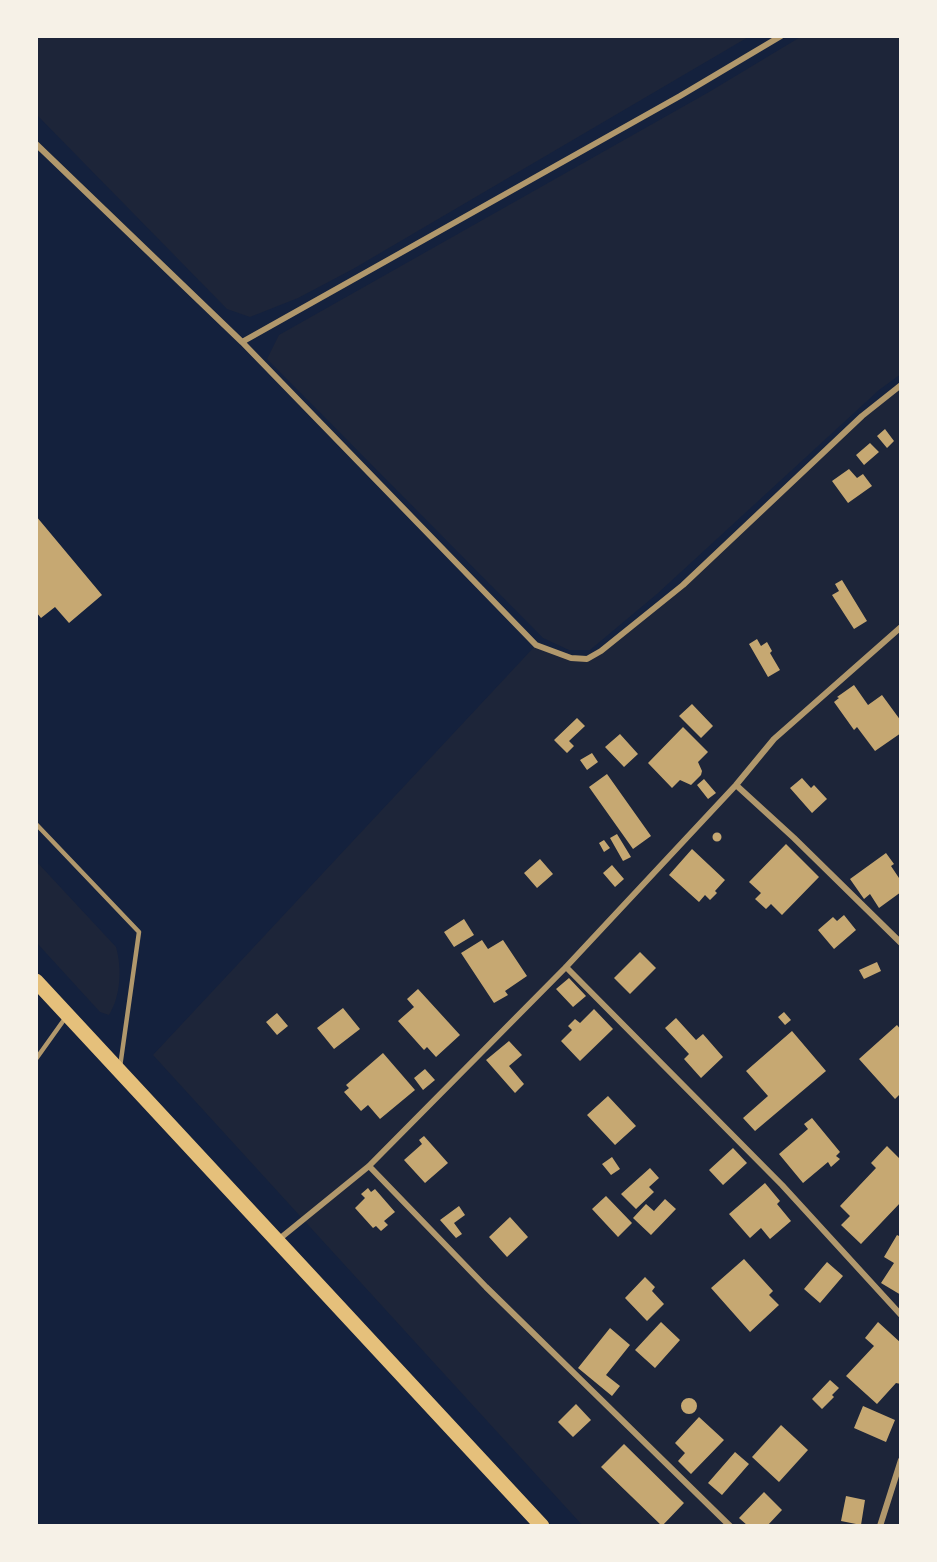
<!DOCTYPE html>
<style>
body{margin:0}
#map{position:relative;width:937px;height:1562px;overflow:hidden;background:#14213d;font-family:"IBM Plex Sans",sans-serif}
canvas{display:block}
.frame{position:absolute;inset:0;border:38px solid #f6f1e7;pointer-events:none}
</style>
<div id="map">
<canvas width="937" height="1562"></canvas>
<div class="frame"></div>
</div>
<script>
const ctx = document.querySelector('canvas').getContext('2d');
ctx.lineJoin = 'round';
function fillPath(path, color) { ctx.fillStyle = color; ctx.fill(path, 'evenodd'); }
function trace(path, color, width, dash) { ctx.strokeStyle = color; ctx.lineWidth = width; ctx.lineCap = dash ? 'butt' : 'round'; ctx.setLineDash(dash || []); ctx.stroke(path); }
const green = new Path2D(`
 M36,36h714l-397,233 -55,29 -48,19 -23,-8 -191,-195z
 M802,36h99v338l-22,16 -222,204 -67,56h-21l-26,-12 -276,-279 12,-24 430,-243z
 M901,385v1141h-318l-430,-471 383,-410 35,13 16,1 96,-74 179,-169z
 M36,861l80,86c6,21 5,49 -7,68l-9,-3 -64,-70z`);
const building = new Path2D(`
 M885,429l9,12 -7,7 -10,-12z
 M870,443l9,9 -15,13 -8,-10z
 M849,469l8,9 6,-4 9,12 -24,17 -16,-22z
 M36,516l66,79 -33,28 -14,-16 -14,11 -5,-6z
 M842,580l25,41 -13,8 -22,-34 7,-4 -4,-7z
 M757,639l4,7 6,-4 5,9 -2,2 10,17 -12,7 -19,-33z
 M854,685l14,20 14,-10 19,26v12l-26,18 -18,-24 -3,3 -20,-28 5,-4 -2,-1z
 M692,704l21,22 -12,12 -22,-22z
 M577,718l8,8 -16,15 5,5 -7,7 -13,-13z
 M683,727l25,25 -10,10 4,9 -1,4 -10,10 -11,-5 -8,8 -24,-25z
 M620,734l18,20 -14,13 -19,-20z
 M592,753l6,9 -11,8 -7,-10z
 M607,774l44,62 -18,13 -44,-62z
 M802,778l9,10 3,-3 13,14 -15,14 -22,-25z
 M704,779l12,14 -8,6 -11,-14z
 M712.5 837a4.5 4.5 0 1 1 9 0a4.5 4.5 0 1 1-9 0Z
 M617,834l14,23 -8,4 -13,-23z
 M604,840l6,8 -6,4 -5,-9z
 M786,844l33,33 -37,38 -11,-11 -5,5 -11,-10 6,-6 -12,-11z
 M692,849l33,31 -10,11 2,2 -7,7 -5,-5 -6,7 -30,-27z
 M886,853l8,11 -3,2 10,15v11l-22,16 -9,-14 -6,5 -14,-20z
 M540,859l13,15 -16,14 -13,-15z
 M612,865l12,14 -9,8 -12,-14z
 M844,915l12,15 -22,19 -16,-19 15,-13 4,4z
 M464,919l10,16 -20,12 -10,-15z
 M482,940l6,9 15,-9 24,36 -22,15 3,4 -14,8 -33,-50z
 M640,952l16,16 -26,26 -16,-16z
 M877,962l4,9 -17,8 -5,-9z
 M569,978l17,18 -13,11 -17,-18z
 M418,989l42,46 -24,22 -9,-10 -3,3 -26,-29 16,-14 -7,-8z
 M343,1008l17,21 -26,20 -17,-21z
 M594,1009l19,20 -33,32 -19,-20 11,-11 -4,-4 7,-7 5,4z
 M784,1012l7,8 -6,5 -7,-8z
 M277,1013l11,13 -11,9 -11,-13z
 M676,1018l20,22 7,-6 20,23 -22,21 -17,-19 5,-5 -24,-26z
 M897,1025l4,5v63l-6,6 -36,-40z
 M792,1031l34,40 -71,60 -12,-13 25,-22 -22,-25z
 M509,1041l13,14 -13,11 15,18 -9,9 -29,-33z
 M383,1053l32,37 -35,29 -12,-14 -7,6 -17,-19 5,-4 -3,-3z
 M425,1069l10,11 -12,10 -9,-12z
 M608,1096l28,30 -21,19 -28,-30z
 M812,1118l28,34 -4,4 4,3 -9,8 -3,-5 -25,21 -24,-29 29,-25 -4,-5z
 M424,1136l24,27 -23,20 -21,-23 18,-16 -3,-4z
 M887,1146l14,14v42l-40,42 -20,-19 9,-9 -10,-10 36,-38 -5,-5z
 M733,1148l14,15 -24,22 -14,-15z
 M612,1157l8,12 -9,6 -9,-11z
 M650,1168l9,10 -10,9 5,5 -18,17 -15,-15z
 M765,1183l15,18 -3,3 14,17 -21,18 -9,-11 -11,10 -21,-24z
 M368,1188l3,4 4,-3 20,23 -11,9 4,4 -7,6 -5,-5 -3,2 -18,-20 10,-10 -4,-4z
 M606,1196l26,27 -14,14 -26,-28z
 M665,1199l11,10 -25,26 -18,-17 13,-14 8,7z
 M459,1206l6,9 -11,8 8,11 -6,4 -16,-18z
 M510,1217l18,20 -21,20 -18,-20z
 M897,1235l4,2v58l-20,-12 13,-20 -10,-6z
 M744,1259l29,32 -4,4 10,10 -29,27 -39,-44z
 M827,1262l16,14 -23,27 -16,-14z
 M645,1277l10,10 -3,4 12,13 -17,17 -22,-23z
 M661,1322l19,18 -25,28 -20,-18z
 M878,1322l23,21v41l-5,-1 -19,21 -31,-28 28,-30 -9,-8z
 M610,1328l20,17 -24,30 14,11 -8,10 -34,-28z
 M830,1380l9,8 -7,7 2,2 -12,12 -10,-10z
 M681 1406a8 8 0 1 1 16 0a8 8 0 1 1-16 0Z
 M576,1404l15,16 -18,17 -15,-15z
 M863,1406l32,14 -9,22 -32,-14z
 M699,1417l25,23 -33,34 -13,-13 7,-8 -10,-10z
 M781,1425l27,25 -29,32 -27,-25z
 M624,1444l60,59 -22,23 -61,-59z
 M735,1452l14,12 -27,31 -14,-12z
 M764,1492l18,18 -15,16h-19l-9,-8z
 M846,1496l19,4 -4,25 -20,-4z`);
const service = new Path2D(`
 M36,824l103,108 -19,135
 M36,1059l30,-42`);
const minor = new Path2D(`
 M36,144l206,198 294,303 35,13 16,1 14,-8 82,-66 179,-169 39,-31
 M242,342l438,-246 101,-60
 M736,785l58,53 107,105
 M566,967l216,218 119,130
 M369,1166l117,121 244,239
 M278,1240l91,-74 197,-199 170,-182 38,-46 127,-112
 M880,1526l21,-66`);
const primary = new Path2D(`
 M36,981l506,545`);
fillPath(green, '#1d2539');
fillPath(building, '#c6a872');
trace(service, '#b1986c', 4.5);
trace(minor, '#b1986c', 6);
trace(primary, '#e5c07b', 15);
</script>
